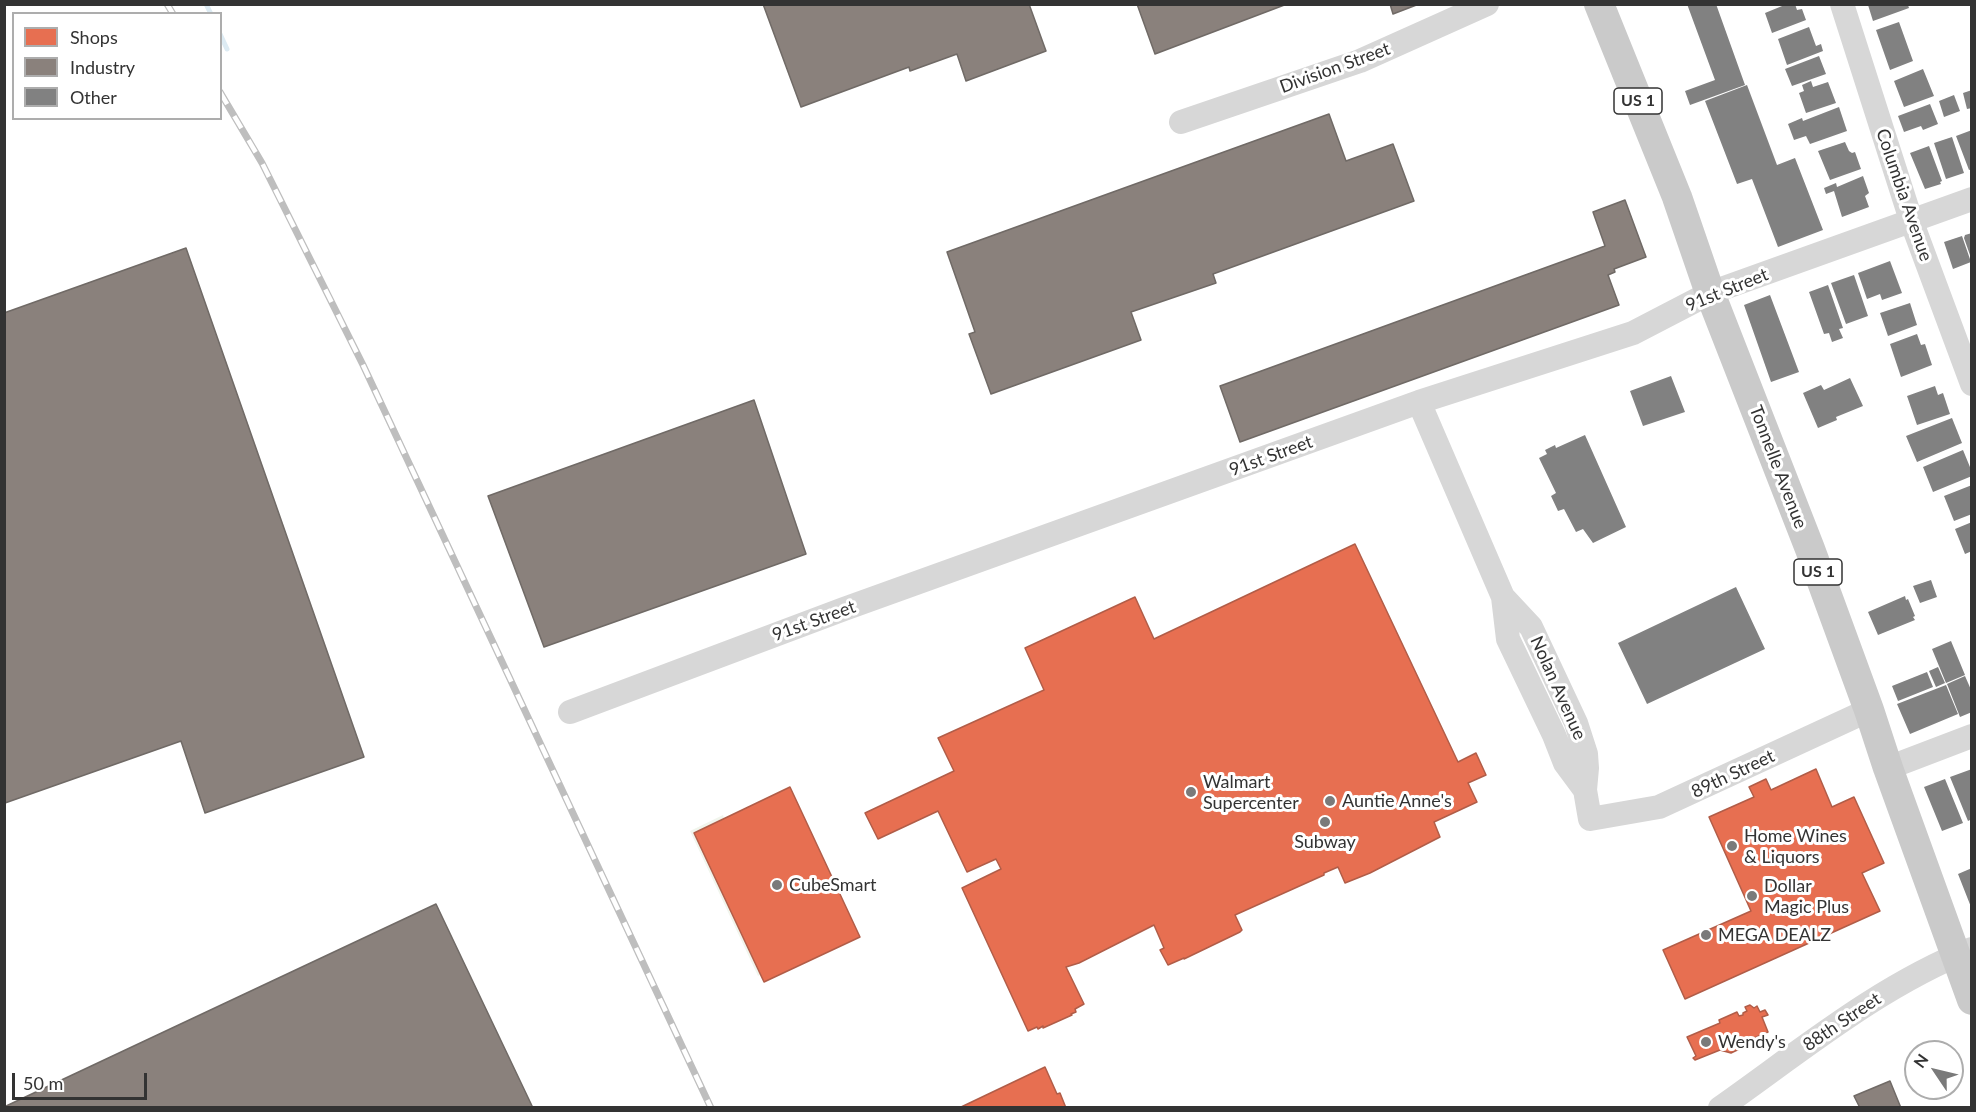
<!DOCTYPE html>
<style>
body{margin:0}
#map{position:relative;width:1976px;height:1112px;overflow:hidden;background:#fff;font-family:Lato,sans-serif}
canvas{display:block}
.frame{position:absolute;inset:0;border:6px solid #333;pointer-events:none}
.legend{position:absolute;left:12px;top:12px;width:210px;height:108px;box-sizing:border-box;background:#fff;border:2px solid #adadad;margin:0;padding:8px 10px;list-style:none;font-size:18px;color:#333}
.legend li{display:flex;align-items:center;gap:12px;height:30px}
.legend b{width:30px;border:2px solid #adadad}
.north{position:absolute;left:1904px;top:1040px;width:60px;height:60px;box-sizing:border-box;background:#fff;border:2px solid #adadad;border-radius:50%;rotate:305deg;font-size:16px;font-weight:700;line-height:24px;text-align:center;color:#333}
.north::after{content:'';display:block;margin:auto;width:21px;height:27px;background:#7a7a7a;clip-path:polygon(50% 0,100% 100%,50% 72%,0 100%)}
.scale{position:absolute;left:12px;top:1073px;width:135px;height:27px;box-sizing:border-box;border:3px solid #333;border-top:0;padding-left:8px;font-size:18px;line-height:21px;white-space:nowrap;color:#333;-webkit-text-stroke:4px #fff;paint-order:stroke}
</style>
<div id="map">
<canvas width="1976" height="1112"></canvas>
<div class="frame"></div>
<ul class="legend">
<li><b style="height:16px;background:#e76f51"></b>Shops</li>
<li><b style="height:16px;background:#8a817c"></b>Industry</li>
<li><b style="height:16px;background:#818181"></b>Other</li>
</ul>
<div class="north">N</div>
<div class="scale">50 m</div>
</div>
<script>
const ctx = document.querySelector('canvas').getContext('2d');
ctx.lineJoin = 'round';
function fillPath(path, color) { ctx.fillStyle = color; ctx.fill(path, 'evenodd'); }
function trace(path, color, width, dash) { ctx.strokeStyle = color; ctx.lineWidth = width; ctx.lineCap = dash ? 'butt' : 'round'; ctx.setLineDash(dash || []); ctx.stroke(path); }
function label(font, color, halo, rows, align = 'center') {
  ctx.font = font + ' Lato,sans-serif'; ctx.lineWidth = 6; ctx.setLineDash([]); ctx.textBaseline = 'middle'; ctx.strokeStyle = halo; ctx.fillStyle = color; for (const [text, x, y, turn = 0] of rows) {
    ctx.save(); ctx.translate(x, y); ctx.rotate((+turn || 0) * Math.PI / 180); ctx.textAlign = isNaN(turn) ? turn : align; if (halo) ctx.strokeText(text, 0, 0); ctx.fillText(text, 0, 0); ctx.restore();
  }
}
const green = new Path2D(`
 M723,815l1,3 -30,15 66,142 -2,1 -68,-145z`);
const shops = new Path2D(`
 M1355,544l103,218 18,-9 10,22 -18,8 9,19 -43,20 6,15 -70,36 -25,10 -7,-16 -14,6v2l-89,40 7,15 -2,2 -56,27v-1l-16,7 -8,-15 4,-2 -10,-23 -75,38 -13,4 18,37 -9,5 1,3 -5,2 1,1 -29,13v-2l-5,3 -1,-2 -9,4 -66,-143 39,-19 -5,-10 -29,13 -29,-61 -60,28 -13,-26 89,-42 -16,-33 106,-48 -19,-42 110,-51 19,42z
 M1816,769l16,38 22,-10 30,66 -22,10 18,38 -195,88 -22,-49 88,-39 -42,-94 45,-20 -5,-10 17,-8 5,11z
 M790,787l70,150 -96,45 -70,-149z
 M1750,1005l4,3 3,-2 3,6 5,-2 3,5 -6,2 6,15 -14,6 2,3 -25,12 -11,-3 -25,10 -2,-2 3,-2 -9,-19 33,-14 -1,-3 18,-8 2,4 4,-1v-2l4,-2 -2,-4z
 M1045,1067l12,27 3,-1 6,15h-107z`);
const industry = new Path2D(`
 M763,4h266l17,47 -80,30 -9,-27 -47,17 -1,-4 -108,40z
 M1137,4h150l-132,50z
 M1390,4h29l-26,10z
 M1329,114l17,47 47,-17 21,57 -201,73 3,9 -85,29 10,28 -150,54 -22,-60 6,-2 -28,-80z
 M1625,200l21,57 -32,12 1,3 -7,3 11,30 -379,137 -20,-56 385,-140 -12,-34z
 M186,248l178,509 -159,56 -24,-72 -176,62 -1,-490z
 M754,400l52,154 -262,93 -56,-151z
 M436,904l97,204h-529v-1z
 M1890,1081l11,27h-41l-6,-12z`);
const stream = new Path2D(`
 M206,4l5,10
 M220,34l7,15`);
const building = new Path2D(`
 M1687,4h29l29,81 -55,20 -5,-14 30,-11z
 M1787,4h8l2,6 5,-1 4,11 -34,13 -7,-20z
 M1868,5h40l1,3 -36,13z
 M1899,22l14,39 -23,9 -14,-40z
 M1809,27l7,19 5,-2 2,7 -36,14 -9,-26z
 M1819,56l7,18 -34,12 -7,-17z
 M1923,69l11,27 -30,11 -10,-26z
 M1811,81l2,6 15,-5 8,21 -30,10 -7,-20 5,-2 -2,-6z
 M1747,85l30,80 18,-7 28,72 -45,17 -26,-68 -15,5 -32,-83z
 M1972,90v18l-5,1 -4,-16z
 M1954,95l6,16 -16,6 -5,-16z
 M1930,104l8,20 -15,6 -2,-4 -17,6 -6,-16z
 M1839,107l8,24 -37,13 -4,-8 -12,4 -6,-16 14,-6 1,3z
 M1972,130v39l-3,1 -13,-34z
 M1952,137l12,36 -18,6 -12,-36z
 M1845,142l4,9 3,2 3,-1 6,17 -31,11 -12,-29z
 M1929,146l13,35 -2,1 1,2 -16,5 -15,-36z
 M1863,176l6,17 -4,3 4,11 -27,10 -8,-26 -8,3 -2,-6 12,-5 1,4z
 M1972,233v25h-1l-7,-20 1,-3z
 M1962,236l9,26 -18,7 -9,-27z
 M1890,261l12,32 -20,7 -2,-6 -13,5 -9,-26z
 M1854,275l14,41 -22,8 -15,-41z
 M1828,285l15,43 -4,1 4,9 -11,4 -3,-9 -5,1 -15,-42z
 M1770,295l29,77 -28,10 -27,-77z
 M1910,303l7,22 -29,11 -8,-23z
 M1917,334l4,11 4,-1 7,21 -31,12 -11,-33z
 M1671,376l14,36 -42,14 -13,-35z
 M1850,378l13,28 -27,11 1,3 -19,8 -15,-35 18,-8 3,5z
 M1935,386l3,9 5,-2 7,21 -33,11 -10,-29z
 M1952,418l10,25 -45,19 -11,-26z
 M1585,435l41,92 -33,16 -10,-14 -7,3 -12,-23 -6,2 -7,-15 5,-3 -17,-35 8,-4 -2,-4 10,-5 1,3z
 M1963,450l9,22v4l-39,16 -10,-25z
 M1972,485v29l-18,7 -10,-25z
 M1972,522v29l-7,3 -10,-25z
 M1931,580l6,17 -17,6 -7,-17z
 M1736,587l29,62 -118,55 -29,-61z
 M1905,596l1,4 2,-1 7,17 -2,1 2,3 -37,15 -10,-23z
 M1951,641l14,34 -19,8 -14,-34z
 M1938,667l7,16 -9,4 -7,-16z
 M1927,672l6,15 -35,14 -6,-15z
 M1965,676l7,16v20l-12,5 -13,-33z
 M1946,685l12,29 -48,20 -13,-30z
 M1972,769v50l-4,2 -18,-44z
 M1945,779l18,44 -21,8 -18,-44z
 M1972,868v39h-1l-13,-33z`);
const minor = new Path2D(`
 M1842,4l69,216 61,164
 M1181,122l179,-61 127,-57
 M1419,402l84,195 5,42 46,96 11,28 20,27
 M1503,597l28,30 45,96 10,31 1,14 -2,22 5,29 69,-12 210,-97
 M570,712l274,-103 575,-207 214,-69 77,-40 262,-94
 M1888,768l84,-32
 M1720,1108c81,-57 159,-122 252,-159`);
const major = new Path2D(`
 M1599,4l78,193 33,96 100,256 59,161 19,58 84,232`);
const rail = new Path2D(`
 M167,4l6,10
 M220,92l42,71 101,202 348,743`);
const markers = [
 [1191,792,6,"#7a7a7a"],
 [1330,801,6,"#7a7a7a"],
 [1325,822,6,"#7a7a7a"],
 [1732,846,6,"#7a7a7a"],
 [777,885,6,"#7a7a7a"],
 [1752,896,6,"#7a7a7a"],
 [1706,935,6,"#7a7a7a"],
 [1706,1042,6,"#7a7a7a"]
];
const shields = [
 [1638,101,48],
 [1818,572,48]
];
const shieldNames = [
 ["US 1",1638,101],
 ["US 1",1818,572]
];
const streetNames = [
 ["Division Street",1335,68,-20],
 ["Columbia Avenue",1904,195,71],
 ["91st Street",1727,290,-22],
 ["91st Street",1271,456,-20],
 ["Tonnelle Avenue",1778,467,69],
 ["91st Street",814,621,-20],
 ["Nolan Avenue",1558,688,66],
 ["89th Street",1733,774,-25],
 ["88th Street",1842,1022,-34]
];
const poiNames = [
 ["Walmart",1203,782],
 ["Supercenter",1203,803],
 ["Auntie Anne's",1342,801],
 ["Home Wines",1744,836],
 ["& Liquors",1744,857],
 ["Subway",1325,842,"center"],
 ["CubeSmart",789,885],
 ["Dollar",1764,886],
 ["Magic Plus",1764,907],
 ["MEGA DEALZ",1718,935],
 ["Wendy's",1718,1042]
];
fillPath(green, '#f1f5ed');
fillPath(shops, '#e76f51');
trace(shops, '#b15d48', 1.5);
fillPath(industry, '#8a817c');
trace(industry, '#706a66', 1.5);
trace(stream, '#ddebf3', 5);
fillPath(building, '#818181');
trace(minor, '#d7d7d7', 24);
trace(major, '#cacaca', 30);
trace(rail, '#bebebe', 7);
trace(rail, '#fff', 4.5, [14]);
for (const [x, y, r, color] of markers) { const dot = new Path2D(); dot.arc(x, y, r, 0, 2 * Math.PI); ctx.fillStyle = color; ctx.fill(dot); trace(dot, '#fff', 2); }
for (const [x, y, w] of shields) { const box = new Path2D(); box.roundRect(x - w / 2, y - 13, w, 26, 4.5); ctx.fillStyle = '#fff'; ctx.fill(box); trace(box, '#333', 1.5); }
label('bold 16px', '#333', null, shieldNames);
label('18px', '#333', '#fff', streetNames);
label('18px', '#333', '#fff', poiNames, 'left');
</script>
